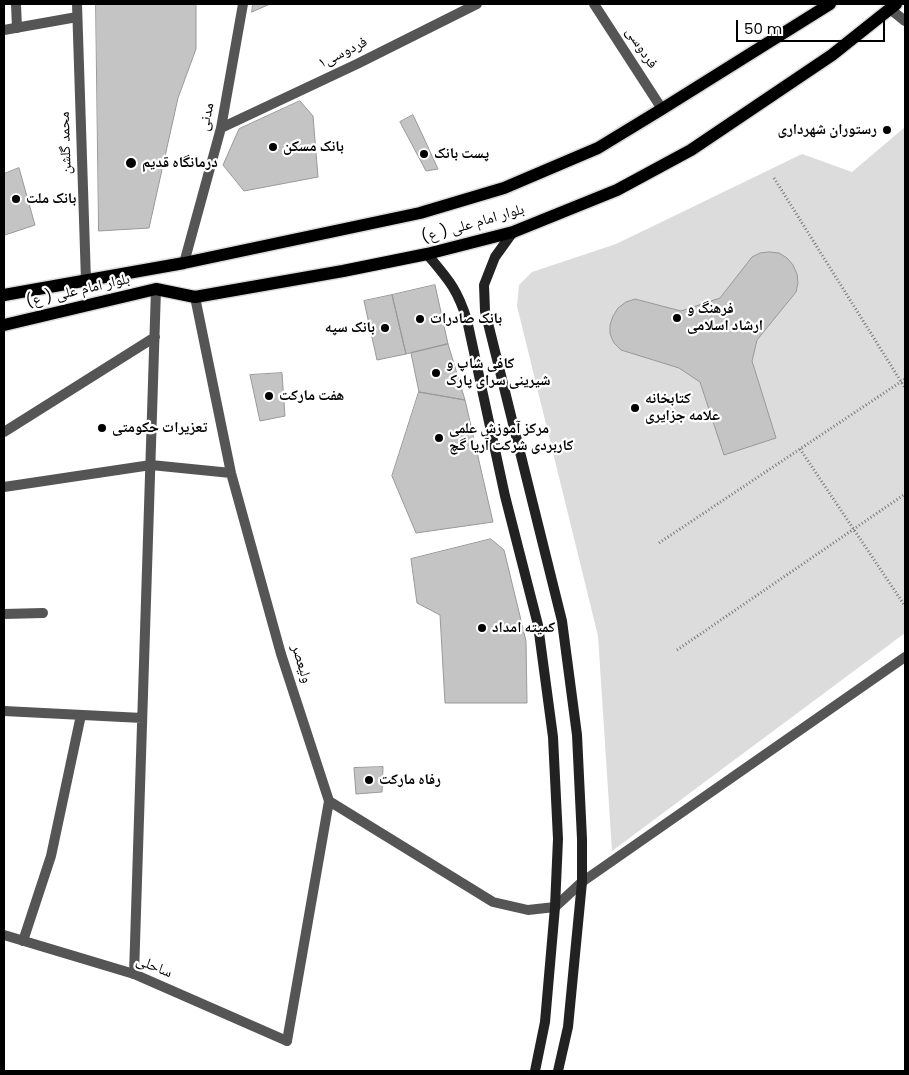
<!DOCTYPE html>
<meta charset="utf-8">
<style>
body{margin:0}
#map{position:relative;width:909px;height:1075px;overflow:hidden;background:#fff;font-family:Poppins,sans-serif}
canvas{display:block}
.frame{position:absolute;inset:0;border:5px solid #000;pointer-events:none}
.scale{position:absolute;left:736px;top:20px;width:149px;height:22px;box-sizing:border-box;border:2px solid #000;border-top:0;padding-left:6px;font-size:15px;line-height:18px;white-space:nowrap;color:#000;-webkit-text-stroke:4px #fff;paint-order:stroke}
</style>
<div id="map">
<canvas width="909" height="1075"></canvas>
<div class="frame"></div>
<div class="scale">50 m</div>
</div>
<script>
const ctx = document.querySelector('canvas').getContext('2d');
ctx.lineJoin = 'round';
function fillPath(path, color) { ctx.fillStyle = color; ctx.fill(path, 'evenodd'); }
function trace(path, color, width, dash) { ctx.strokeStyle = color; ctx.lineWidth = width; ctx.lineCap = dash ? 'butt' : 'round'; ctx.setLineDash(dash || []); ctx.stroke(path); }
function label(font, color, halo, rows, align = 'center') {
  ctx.font = font + ' Poppins,"Noto Naskh Arabic",sans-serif'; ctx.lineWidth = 4.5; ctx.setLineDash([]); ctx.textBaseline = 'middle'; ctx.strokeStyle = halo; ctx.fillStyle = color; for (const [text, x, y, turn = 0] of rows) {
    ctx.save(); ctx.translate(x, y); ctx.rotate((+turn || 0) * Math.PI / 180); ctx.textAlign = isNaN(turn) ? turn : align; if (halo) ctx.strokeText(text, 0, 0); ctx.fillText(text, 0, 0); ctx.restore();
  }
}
const green = new Path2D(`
 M905,127v506l-293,218 -14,-215 -81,-330 2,-21 13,-13 84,-28 186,-90 50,18z`);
const building = new Path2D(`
 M96,4h100v45l-18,49 -29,130 -50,3z
 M253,4h17l-18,8z
 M300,101l13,15 5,61 -74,14 -21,-26 16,-36z
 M413,115l9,19 16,35 -12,2 -26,-49z
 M19,168l16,57 -30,10 -1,-3v-58z
 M770,252l9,1 8,5 6,7 4,9 1,9 -2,9 -39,48 -5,21 24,77 -52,17 -24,-73 -21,-14 -58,-18 -7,-7 -4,-9v-9l3,-9 5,-8 8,-6 9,-3 46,12 39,-13 32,-41 8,-4z
 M435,285l13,59 -42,10 -14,-59z
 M392,295l14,59 -29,6 -13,-59z
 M448,344l17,56 -46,-8 -8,-39z
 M282,373l3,43 -25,5 -10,-46z
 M419,392l46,8 28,122 -77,11 -24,-57z
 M491,539l13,11 22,91 1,62h-82l-5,-88 -23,-12 -6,-44z
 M383,767l-1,25 -26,2 -2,-26z`);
const path = new Path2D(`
 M774,178l131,210
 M800,449l105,157
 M659,543l246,-164
 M677,650l228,-156`);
const minor = new Path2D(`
 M16,4l1,24
 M77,4l9,277
 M594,4l68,105
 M890,9l15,12
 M4,30l73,-13
 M221,128l136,-64 120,-60
 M184,263l37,-135 22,-124
 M195,297l36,176 50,181 48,147 -42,240
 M4,432l151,-95
 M4,487l147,-22 80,8
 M4,614l39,-1
 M4,711l138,7
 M329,801l164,101 35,8 27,-3 27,-25 323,-225
 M23,941l28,-85 30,-141
 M134,974l22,-685`);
const tertiary = new Path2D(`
 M4,935l130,39 153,67`);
const secondary = new Path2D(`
 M513,232l-18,25 -11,28 1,26 77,310 15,114 5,104v43l-14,145 -10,44
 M427,254c21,25 30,34 40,66l38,176 33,129 15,112 5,102 -3,68 -10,115 -10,49`);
const primary = new Path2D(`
 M4,295l180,-32 236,-50 84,-25 94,-40 64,-39 168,-105
 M4,325l152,-36 39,8 148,-26 84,-17 86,-22 104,-42 74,-40 141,-95 64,-51`);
const markers = [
 [887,130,5,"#000"],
 [273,147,5,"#000"],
 [424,154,5,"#000"],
 [131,163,6,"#000"],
 [16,199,5,"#000"],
 [677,318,5,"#000"],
 [420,319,5,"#000"],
 [385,328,5,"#000"],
 [436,373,5,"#000"],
 [269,396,5,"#000"],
 [635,408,5,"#000"],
 [102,428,5,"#000"],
 [439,438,5,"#000"],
 [482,628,5,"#000"],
 [369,780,5,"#000"]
];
const streetNames = [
 ["فردوسی",641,48,57],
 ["فردوسی۱",343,53,-26],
 ["مدنی",207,117,-78],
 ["محمد گلشن",66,143,-92],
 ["بلوار امام علی ( ع)",473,224,-16],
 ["بلوار امام علی ( ع)",78,291,-13],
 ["ولیعصر",301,664,73],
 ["ساحلی",154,967,22]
];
const poiNames = [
 ["رستوران شهرداری",877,130,"right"],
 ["بانک مسکن",283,147],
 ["پست بانک",434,154],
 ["درمانگاه قدیم",142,163],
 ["بانک ملت",26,199],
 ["فرهنگ و",687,309],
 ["ارشاد اسلامی",687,326],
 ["بانک صادرات",430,319],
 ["بانک سپه",375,328,"right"],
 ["کافی شاپ و",446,364],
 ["شیرینی سرای پارک",446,381],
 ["هفت مارکت",279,396],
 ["کتابخانه",645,399],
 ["علامه جزایری",645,416],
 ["تعزیرات حکومتی",112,428],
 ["مرکز آموزش علمی",449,429],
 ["کاربردی شرکت آریا گچ",449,446],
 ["کمیته امداد",492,628],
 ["رفاه مارکت",379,780]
];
fillPath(green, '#dcdcdc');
fillPath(building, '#c4c4c4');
trace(building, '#999', 1);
trace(primary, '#dbdbdb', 15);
trace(path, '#777', 3, [1, 2.5]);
trace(minor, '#555', 10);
trace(tertiary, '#555', 10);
trace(secondary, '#222', 10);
trace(primary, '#000', 12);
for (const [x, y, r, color] of markers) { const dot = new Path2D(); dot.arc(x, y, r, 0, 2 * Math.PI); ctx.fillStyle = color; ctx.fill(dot); trace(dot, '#fff', 2); }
label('15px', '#000', '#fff', streetNames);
label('bold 15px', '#000', '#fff', poiNames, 'left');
</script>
